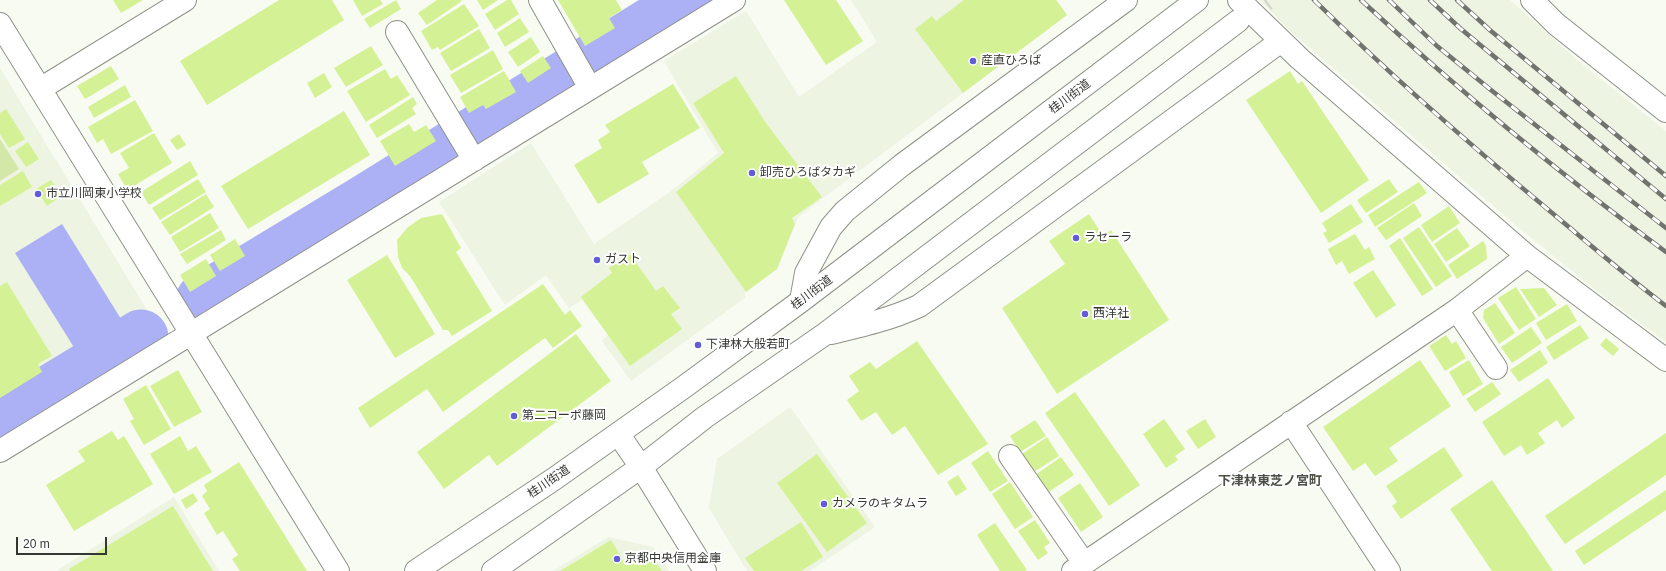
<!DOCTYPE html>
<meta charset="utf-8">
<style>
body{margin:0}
#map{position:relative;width:1666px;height:571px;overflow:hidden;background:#f7fbf1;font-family:Helvetica,sans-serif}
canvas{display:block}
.scale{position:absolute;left:16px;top:537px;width:91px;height:18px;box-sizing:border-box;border:2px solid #353733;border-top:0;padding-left:5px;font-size:12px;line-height:14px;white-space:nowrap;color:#353733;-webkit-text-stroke:3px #fff;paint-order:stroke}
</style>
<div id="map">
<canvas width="1666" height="571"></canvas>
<div class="scale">20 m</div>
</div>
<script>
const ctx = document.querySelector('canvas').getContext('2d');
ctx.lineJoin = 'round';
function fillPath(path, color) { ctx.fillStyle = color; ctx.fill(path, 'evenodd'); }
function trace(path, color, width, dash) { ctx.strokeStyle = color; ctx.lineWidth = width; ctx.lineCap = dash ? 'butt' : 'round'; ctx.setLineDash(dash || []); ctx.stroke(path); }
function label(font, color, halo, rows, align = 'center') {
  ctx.font = font + ' Helvetica,"Noto Sans JP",sans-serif'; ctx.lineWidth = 4; ctx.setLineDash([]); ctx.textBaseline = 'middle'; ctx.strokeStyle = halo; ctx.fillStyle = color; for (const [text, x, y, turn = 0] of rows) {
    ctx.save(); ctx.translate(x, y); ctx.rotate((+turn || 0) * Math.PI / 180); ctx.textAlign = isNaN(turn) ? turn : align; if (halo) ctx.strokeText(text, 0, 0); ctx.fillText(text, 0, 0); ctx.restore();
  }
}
const built = new Path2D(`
 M851,0h205l11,15 -269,202 -21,52 -33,24 2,4 -115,84 -29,-40 6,-6 -26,-35 -13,8 -23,-33 -41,30 -66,-103 92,-59 63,101 76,-52 48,-39 -54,-92 82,-50 53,86 78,-55z
 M1260,0h250l67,60 89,71v211l-68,-50 -80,-65 -229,-197z
 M0,68l153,252 -153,93z
 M790,407l85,120 -65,44h-63l-38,-63 8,-49z
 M174,497l45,74h-163z
 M608,537l45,10 16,24h-116z`);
const green = new Path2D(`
 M0,139l19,30 -19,12z`);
const water = new Path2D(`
 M62,224l59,95 -46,30 -60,-96z`);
const river = new Path2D(`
 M203,300l159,-96 329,-204
 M0,423l141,-86`);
const building = new Path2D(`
 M113,0h30l-22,13z
 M279,0h53l12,20 -137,85 -27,-44z
 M353,0h27l3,4 -21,12z
 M396,0l5,9 -31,19 -6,-9z
 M437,0h24l1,1 -35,24 -9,-12z
 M477,0h21l-15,10z
 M507,0h4l8,14 -24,16 -10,-16z
 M558,0h58l6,10 -13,8 6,10 -30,18z
 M784,0h52l27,41 -37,24z
 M964,0h92l11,15 -104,78 -48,-64 17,-13 4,5z
 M464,4l15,22 -39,24 -2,-3 -6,3 -11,-19z
 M520,18l9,14 -24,15 -8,-14z
 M479,29l11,19 -39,23 -11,-18z
 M531,37l9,15 -22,15 -10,-15z
 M371,46l12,19 -37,22 -12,-19z
 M493,50l10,19 -42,24 -11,-18z
 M543,56l8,12 -23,15 -8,-12z
 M111,66l8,13 -34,20 -8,-13z
 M385,69l6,10 6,-4 13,20 -44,27 -19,-31z
 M504,71l12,21 -30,17 -3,-4 -14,8 -9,-16z
 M1290,71l8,13 4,-3 67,99 -48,33 -75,-113z
 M324,73l8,14 -17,11 -8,-15z
 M736,76l30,47 56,74 -30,21 3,6 -18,45 -31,23 -70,-100 48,-39 -31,-50z
 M673,84l27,44 -58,34 7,12 -51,30 -24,-39 28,-17 -4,-8 12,-8 -5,-7z
 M125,85l6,12 -37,21 -6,-11z
 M413,97l4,7 -5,4 4,6 -39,24 -8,-13z
 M135,100l18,31 -42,23 -8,-15 -6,4 -9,-16z
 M6,109l19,30 -16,9 -9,-14v-21z
 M344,111l26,44 -122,74 -27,-43z
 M409,124l5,8 12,-7 10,16 -41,25 -15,-25z
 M154,133l18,30 -45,27 -9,-16 11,-6 -9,-15z
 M179,134l7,11 -9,5 -7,-10z
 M28,142l11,17 -13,8 -11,-16z
 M190,161l8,14 -49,30 -8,-13z
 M23,171l9,16 -32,19v-21z
 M198,179l8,13 -46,28 -8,-12z
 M1389,179l9,13 -32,21 -9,-13z
 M51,180l10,16 -14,10 -11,-17z
 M1419,182l8,11 -52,34 -7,-12z
 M206,194l8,13 -44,28 -9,-13z
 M1414,203l8,13 -36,24 -9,-12z
 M1351,204l12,18 -34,21 -6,-10 4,-2 -5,-8z
 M1449,206l11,17 -28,19 -11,-17z
 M210,213l9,15 -39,24 -9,-15z
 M442,214l19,34 -5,4 36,59 -40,25 -4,-6h-5l-33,-54 -8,-8 -4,-11 -1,-17 11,-13 13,-9z
 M1089,214l14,22 8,-6 58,90 -112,74 -55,-86 63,-44 -16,-23z
 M1419,227l33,49 -16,11 -33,-49z
 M1457,228l13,18 -24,16 -12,-18z
 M221,230l5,10 -39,24 -7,-10z
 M1355,234l10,16 4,-3 6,12 -26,15 -7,-13 -6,4 -8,-16z
 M1400,238l33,51 -11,7 -33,-50z
 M235,239l10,17 -25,15 -10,-16z
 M1483,241l3,5 1,13 -30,20 -9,-14z
 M630,254l26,37 7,-5 17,22 -9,6 11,15 -52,37 -49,-69 31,-24 -3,-5z
 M387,255l48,79 -40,24 -48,-78z
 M206,259l10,17 -26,16 -10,-17z
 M1373,270l23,35 -20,13 -23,-35z
 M7,282l45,74 -14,8 4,8 -42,26v-112z
 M543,284l22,31 5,-5 12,16 -29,22 -8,-10 -102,74 -16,-23 -57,39 -12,-20z
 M1516,287l20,32 -17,11 -21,-32z
 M1544,288l13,17 -18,12 -19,-28z
 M1495,303l20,30 -16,11 -16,-26 1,-8z
 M1567,304l10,17 -31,19 -10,-17z
 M1580,325l9,13 -35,22 -8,-13z
 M1531,327l11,16 -30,20 -11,-16z
 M576,334l35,47 -114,85 -8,-11 -45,34 -27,-37z
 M1446,335l6,9 4,-3 10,17 -21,13 -16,-25z
 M1606,338l13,11 -6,7 -13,-11z
 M917,341l71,103 -50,31 -33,-49 -13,9 -16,-23 -15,9 -14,-21 12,-9 -10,-15 21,-14 6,7z
 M1540,350l8,13 -29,19 -9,-12z
 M1420,360l31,46 -62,42 9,13 -23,15 -10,-13 -12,8 -30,-44z
 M1469,360l14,24 -20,12 -14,-24z
 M178,370l24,42 -28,15 -24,-41z
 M1548,378l27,40 -13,10 -5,-8 -19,13 7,10 -18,12 -6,-10 -17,11 -22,-34z
 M1492,382l9,12 -26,18 -9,-13z
 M146,385l25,44 -27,16 -14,-24 4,-2 -11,-20z
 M1075,392l65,93 -31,21 -64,-93z
 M1164,419l21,30 -10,7 3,4 -12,8 -23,-34z
 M1205,419l11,18 -18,12 -12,-18z
 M1035,420l11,16 -26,16 -10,-16z
 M112,431l6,9 6,-4 29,48 -79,47 -28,-46 39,-24 -7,-10z
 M1666,433v42l-101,69 -20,-28z
 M180,436l8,15 8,-5 16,26 -38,22 -24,-40z
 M1047,437l12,19 -25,16 -12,-18z
 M1444,447l19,29 -62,43 -9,-13 5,-4 -11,-16z
 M988,451l20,30 -18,11 -19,-29z
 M817,454l50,69 -40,29 -50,-69z
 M1061,457l13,18 -27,18 -12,-18z
 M239,462l68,109h-67l-8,-12 6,-4 -15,-24 -6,4 -13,-22 6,-4 -8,-13 5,-5 -3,-6z
 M958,475l9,14 -11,7 -9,-14z
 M1492,480l61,91h-61l-42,-62z
 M1010,482l23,35 -18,12 -23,-35z
 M1080,483l23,34 -22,15 -23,-34z
 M1666,490v20l-82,55 -9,-14z
 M193,493l5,8 -12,8 -5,-9z
 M173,506l40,65h-143l-1,-2z
 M1035,520l15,23 -6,4 4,6 -10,7 -20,-29z
 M801,522l22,35 -22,14h-47l-9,-13z
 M995,523l32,47 -2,1h-25l-23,-36z
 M611,540l15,25 22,-15 14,21h-102z`);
const minorTunnel = new Path2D(`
 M1238,21l28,-21`);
const minor = new Path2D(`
 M540,0l50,88
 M1239,0l61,59 227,197 139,104
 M1532,0l24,24 110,87
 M0,24l338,547
 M397,32l77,128
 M40,89l145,-89
 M801,301l5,-28 25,-46 14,-16 57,-46 224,-165
 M1457,310l39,58
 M831,333c30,-7 60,-14 88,-27l362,-265
 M1291,422l98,149
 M619,435l22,32 64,104
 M0,451l734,-451
 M1010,456l74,107
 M416,571l138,-92 130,-92 117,-86 396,-301
 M493,571l148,-104 64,-50 120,-83 413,-313
 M1073,571l384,-261 70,-54`);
const rail = new Path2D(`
 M1314,0c76,75 155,144 237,212 38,32 75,64 115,94
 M1361,0c97,90 199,174 305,252
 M1389,0l48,46 54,44 175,138
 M1430,0l31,29 205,170
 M1457,0l34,31 175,145`);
const markers = [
 [973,61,4,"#625dd6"],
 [752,173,4,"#625dd6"],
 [38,194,4,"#625dd6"],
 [1076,238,4,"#625dd6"],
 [597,260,4,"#625dd6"],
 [1085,314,4,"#625dd6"],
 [698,345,4,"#625dd6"],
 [514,416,4,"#625dd6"],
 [824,504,4,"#625dd6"],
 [617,559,4,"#625dd6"]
];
const poiNames = [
 ["産直ひろば",981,61],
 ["卸売ひろばタカギ",760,173],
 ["市立川岡東小学校",46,194],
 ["ラセーラ",1084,238],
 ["ガスト",605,260],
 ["西洋社",1093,314],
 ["下津林大般若町",706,345],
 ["第二コーポ藤岡",522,416],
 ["カメラのキタムラ",832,504],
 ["京都中央信用金庫",625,559]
];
const streetNames = [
 ["桂川街道",1070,97,-37],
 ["桂川街道",812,293,-37],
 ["桂川街道",549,482,-34]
];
const neighbourhoodNames = [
 ["下津林東芝ノ宮町",1270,481]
];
fillPath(built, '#edf4e2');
fillPath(green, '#d3e8a8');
fillPath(water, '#acb1f6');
trace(river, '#acb1f6', 55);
fillPath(building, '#d4f295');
trace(minorTunnel, '#d0d4cb', 22, [22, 11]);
trace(minor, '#8e9188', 24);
trace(minor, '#fff', 22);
trace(rail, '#71736e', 4.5);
trace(rail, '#fff', 3, [9]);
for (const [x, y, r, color] of markers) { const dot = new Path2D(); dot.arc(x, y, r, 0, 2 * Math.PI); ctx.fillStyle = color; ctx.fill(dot); trace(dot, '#fff', 1.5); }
label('12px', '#353733', '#fff', poiNames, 'left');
label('12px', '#353733', '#fff', streetNames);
label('bold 13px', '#4d5047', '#fff', neighbourhoodNames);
</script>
